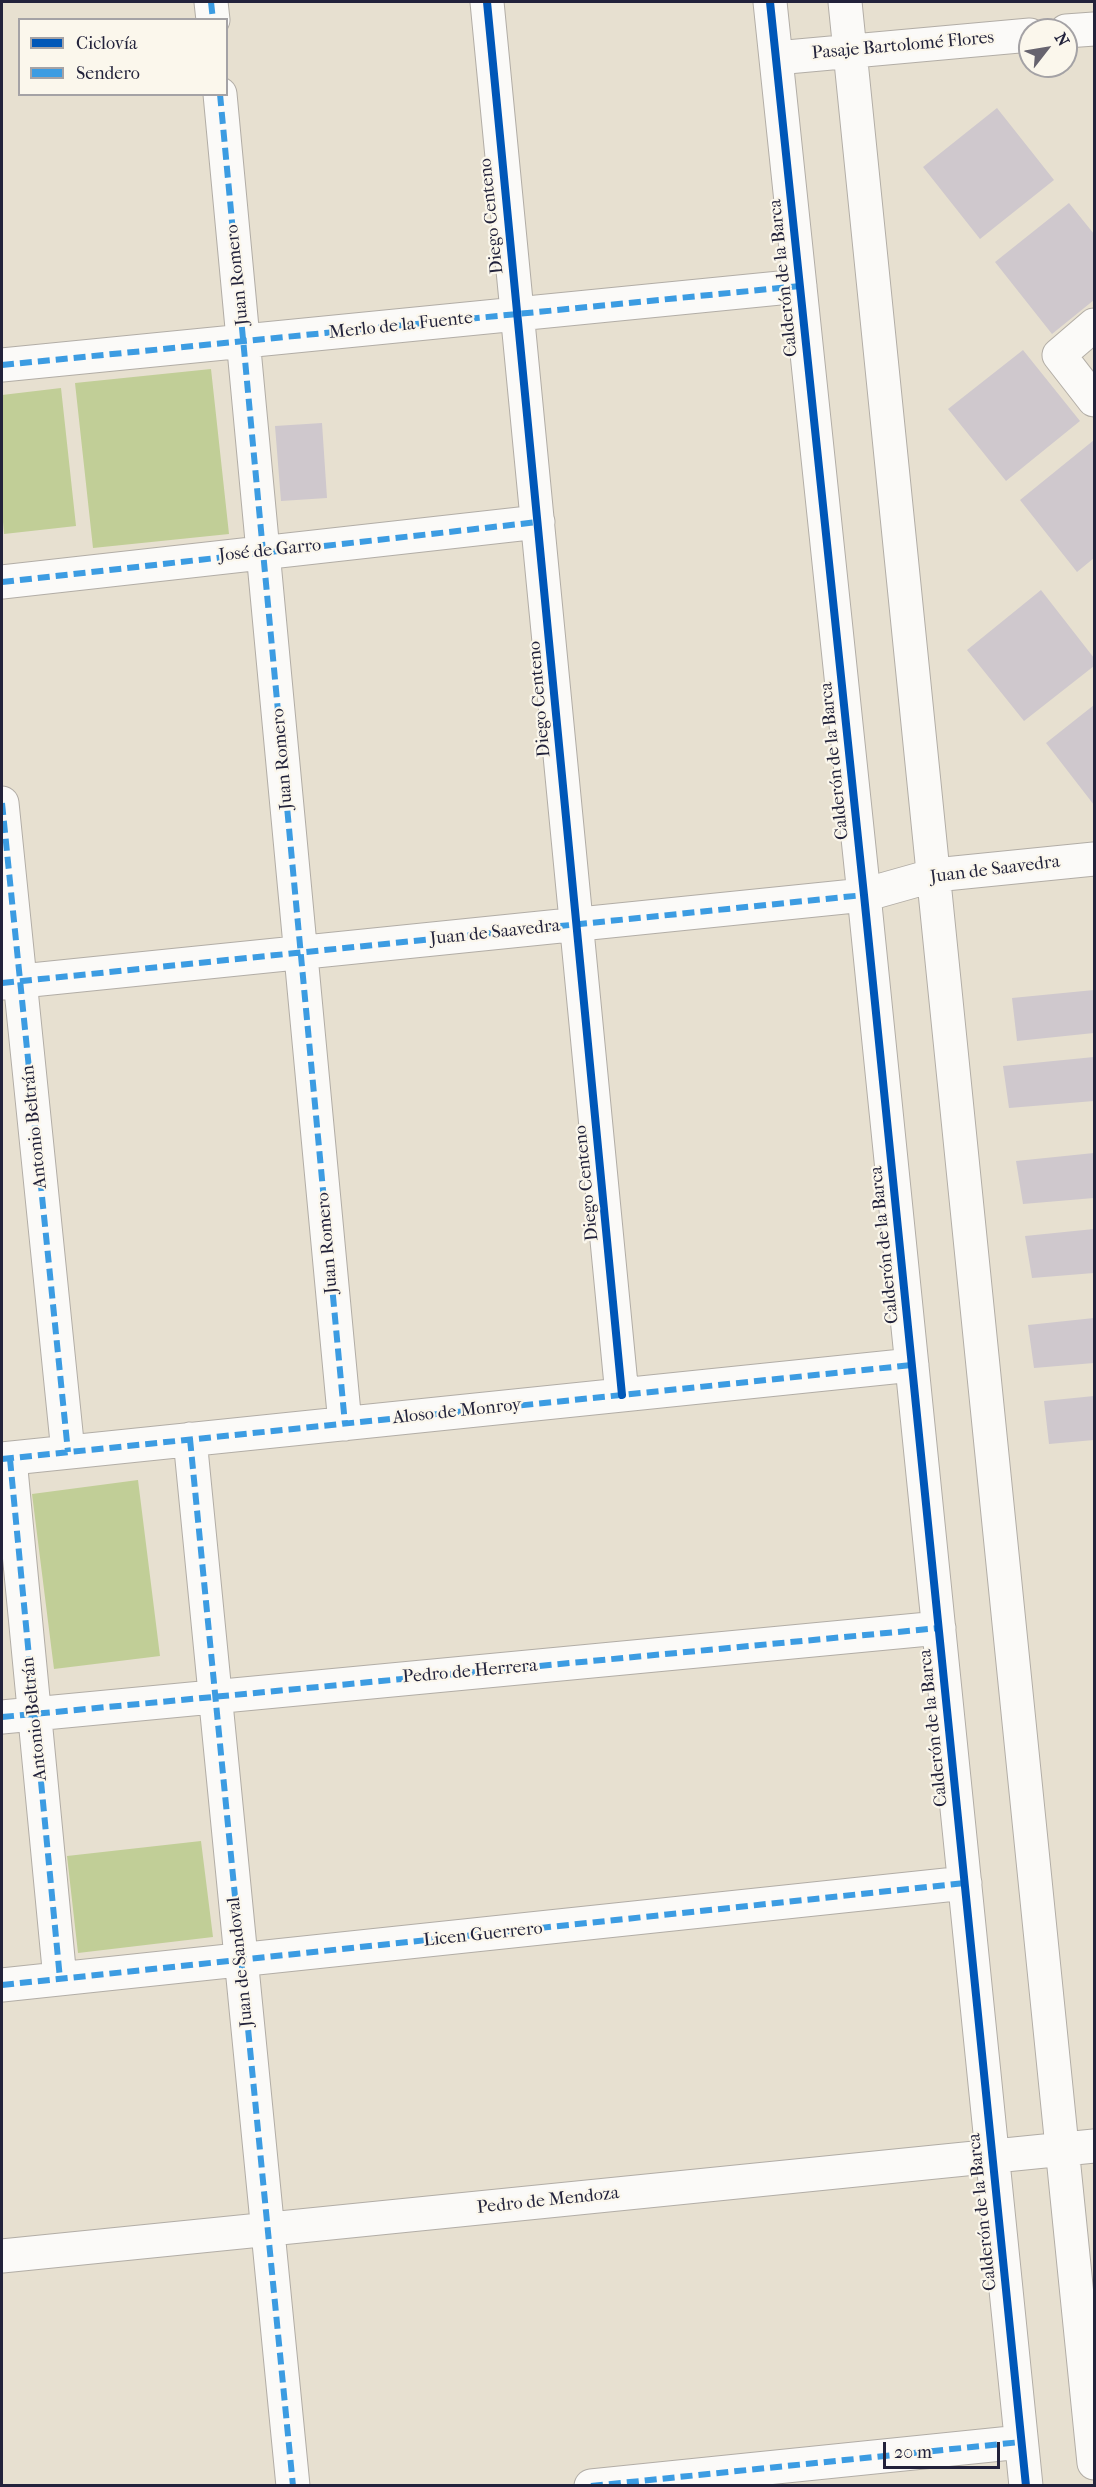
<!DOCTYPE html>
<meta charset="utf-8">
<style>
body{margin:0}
#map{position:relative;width:1096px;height:2487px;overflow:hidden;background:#e7e0d0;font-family:"IM FELL French Canon",serif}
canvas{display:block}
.frame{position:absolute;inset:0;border:3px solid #22223b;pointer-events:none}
.legend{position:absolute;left:18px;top:18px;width:210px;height:78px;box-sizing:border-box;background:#fbf7ec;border:2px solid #a4a2a5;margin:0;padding:8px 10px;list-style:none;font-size:18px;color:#22223b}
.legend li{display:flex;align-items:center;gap:12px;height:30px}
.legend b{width:30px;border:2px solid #a4a2a5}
.north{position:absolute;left:1018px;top:18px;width:60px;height:60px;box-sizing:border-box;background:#fbf7ec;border:2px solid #a4a2a5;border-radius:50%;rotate:59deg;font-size:16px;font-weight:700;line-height:24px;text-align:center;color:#22223b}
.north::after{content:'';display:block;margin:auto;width:21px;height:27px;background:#67646f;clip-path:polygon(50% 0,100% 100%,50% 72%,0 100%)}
.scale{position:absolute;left:883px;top:2442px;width:117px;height:27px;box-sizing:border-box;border:3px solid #22223b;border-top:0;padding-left:8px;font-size:18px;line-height:21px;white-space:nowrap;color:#22223b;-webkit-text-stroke:4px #fbf7ec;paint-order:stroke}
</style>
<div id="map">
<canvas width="1096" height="2487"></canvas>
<div class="frame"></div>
<ul class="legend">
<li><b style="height:8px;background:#0057b8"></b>Ciclovía</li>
<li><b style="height:8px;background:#3c9ce2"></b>Sendero</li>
</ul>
<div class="north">N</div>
<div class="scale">20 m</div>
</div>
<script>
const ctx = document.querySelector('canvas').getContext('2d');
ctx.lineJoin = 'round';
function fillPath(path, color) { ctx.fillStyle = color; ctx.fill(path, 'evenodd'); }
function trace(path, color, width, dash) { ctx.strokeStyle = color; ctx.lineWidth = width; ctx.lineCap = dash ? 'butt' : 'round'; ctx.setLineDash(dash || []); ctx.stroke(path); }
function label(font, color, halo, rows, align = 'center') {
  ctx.font = font + ' "IM FELL French Canon",serif'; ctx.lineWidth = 4.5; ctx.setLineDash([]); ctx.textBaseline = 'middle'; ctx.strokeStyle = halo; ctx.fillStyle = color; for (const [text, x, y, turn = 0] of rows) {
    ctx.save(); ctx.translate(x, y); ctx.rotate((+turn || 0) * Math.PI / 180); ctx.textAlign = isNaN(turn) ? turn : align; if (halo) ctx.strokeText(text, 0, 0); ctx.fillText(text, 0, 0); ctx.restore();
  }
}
const green = new Path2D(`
 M211,369l18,165 -136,14 -18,-165z
 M61,388l15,138 -72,8 -2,-24v-115z
 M138,1480l22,176 -106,13 -22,-175z
 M201,1841l12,96 -135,16 -11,-97z`);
const building = new Path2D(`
 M997,108l57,72 -74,59 -57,-72z
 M1069,203l25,31v66l-42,34 -57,-72z
 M1023,350l57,71 -74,60 -58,-72z
 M322,423l5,75 -46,3 -6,-75z
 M1094,440v118l-17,14 -57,-72z
 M1041,590l53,68v8l-70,55 -57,-71z
 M1094,705v100l-48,-62z
 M1094,990v43l-77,8 -5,-43z
 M1094,1057v44l-85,7 -6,-42z
 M1094,1153v45l-71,6 -7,-43z
 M1094,1229v44l-62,5 -7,-42z
 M1094,1318v45l-60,5 -6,-43z
 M1094,1396v44l-45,4 -5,-43z`);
const minor = new Path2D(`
 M211,2l2,18
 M487,2l135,1393
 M770,2l94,893 162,1591
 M845,2l249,2461
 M1066,31l28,-2
 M776,58l254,-23
 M220,94l125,1330
 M1094,325l-35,30 35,45
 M2,365l798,-79
 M2,582l536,-60
 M2,803l66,649
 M2,983l862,-88 71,-20 159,-16
 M190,1439l103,1047
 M2,1459l910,-94
 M10,1459l50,520
 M2,1717l937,-89
 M2,1985l963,-102
 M2,2256l1092,-110
 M591,2486l430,-44`);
const quiet = new Path2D(`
 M211,2l2,18
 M220,94l125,1330
 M2,365l798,-79
 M2,582l536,-60
 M2,803l66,649
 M2,983l862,-88
 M190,1439l103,1047
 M2,1459l910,-94
 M10,1459l50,520
 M2,1717l937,-89
 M2,1985l963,-102
 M591,2486l430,-44`);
const cycleway = new Path2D(`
 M487,2l135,1393
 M770,2l94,893 162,1591`);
const streetNames = [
 ["Pasaje Bartolomé Flores",903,46,-5],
 ["Diego Centeno",492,216,-96],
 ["Juan Romero",238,275,-96],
 ["Calderón de la Barca",784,278,-96],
 ["Merlo de la Fuente",401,326,-6],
 ["José de Garro",270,551,-6],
 ["Diego Centeno",540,699,-95],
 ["Juan Romero",283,759,-95],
 ["Calderón de la Barca",835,761,-96],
 ["Juan de Saavedra",995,870,-7],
 ["Juan de Saavedra",495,933,-6],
 ["Antonio Beltrán",35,1127,-96],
 ["Diego Centeno",587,1183,-96],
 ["Juan Romero",328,1243,-95],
 ["Calderón de la Barca",885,1245,-96],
 ["Aloso de Monroy",457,1412,-6],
 ["Pedro de Herrera",470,1672,-5],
 ["Antonio Beltrán",35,1719,-96],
 ["Calderón de la Barca",934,1728,-96],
 ["Licen Guerrero",483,1935,-6],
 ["Juan de Sandoval",241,1962,-96],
 ["Pedro de Mendoza",548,2201,-6],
 ["Calderón de la Barca",983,2212,-96]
];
fillPath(green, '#c1ce97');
fillPath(building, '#cfc8cd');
trace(minor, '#b2ada6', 35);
trace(minor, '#fbfaf8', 33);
trace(quiet, '#3c9ce2', 6, [12, 6]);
trace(cycleway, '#0057b8', 8);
label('18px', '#22223b', '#fbf7ec', streetNames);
</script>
